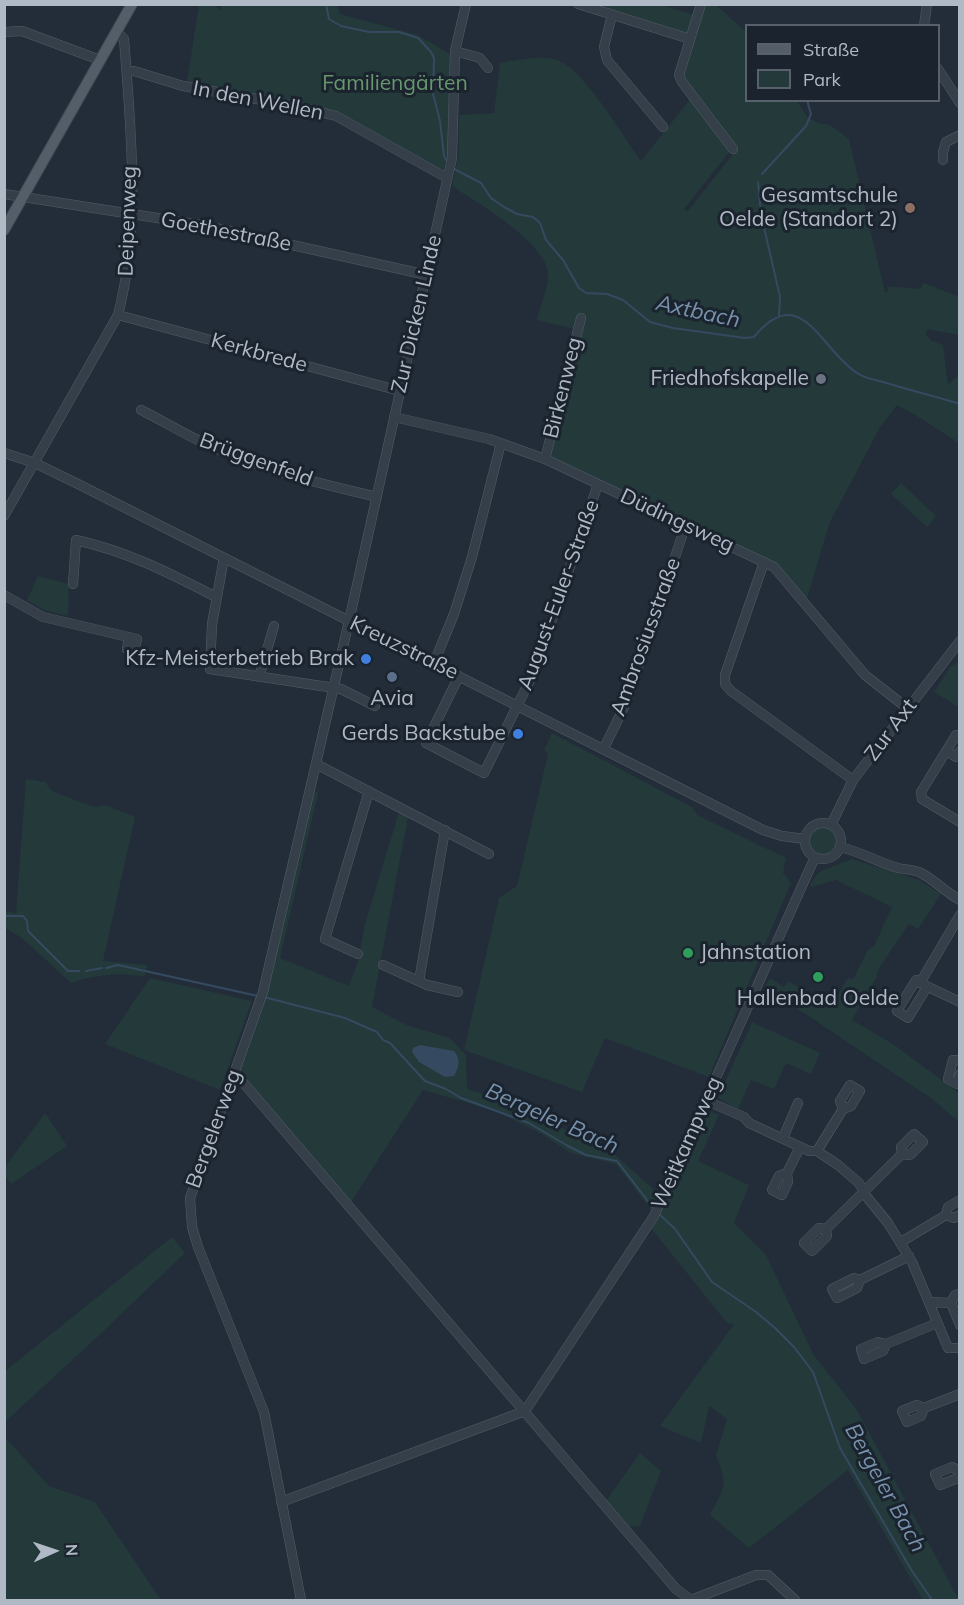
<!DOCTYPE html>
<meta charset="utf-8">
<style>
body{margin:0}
#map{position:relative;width:964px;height:1605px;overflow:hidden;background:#222d39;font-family:Mulish,sans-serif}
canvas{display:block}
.frame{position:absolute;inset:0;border:6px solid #b0bac6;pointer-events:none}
.legend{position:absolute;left:745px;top:24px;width:195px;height:78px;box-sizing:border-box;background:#1b242e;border:2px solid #57606b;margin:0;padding:8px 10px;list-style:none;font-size:18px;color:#b0bac6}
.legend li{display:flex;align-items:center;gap:12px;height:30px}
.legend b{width:30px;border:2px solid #57606b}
.north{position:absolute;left:24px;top:1521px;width:60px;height:60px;-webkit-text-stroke:4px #1b242e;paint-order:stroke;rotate:87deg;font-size:16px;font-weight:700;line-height:24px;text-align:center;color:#b0bac6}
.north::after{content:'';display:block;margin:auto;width:21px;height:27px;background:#b0bac6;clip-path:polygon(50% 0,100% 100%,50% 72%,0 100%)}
</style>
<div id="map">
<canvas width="964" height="1605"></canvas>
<div class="frame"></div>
<ul class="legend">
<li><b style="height:8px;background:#535e69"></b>Straße</li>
<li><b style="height:16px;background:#23393a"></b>Park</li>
</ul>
<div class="north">N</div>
</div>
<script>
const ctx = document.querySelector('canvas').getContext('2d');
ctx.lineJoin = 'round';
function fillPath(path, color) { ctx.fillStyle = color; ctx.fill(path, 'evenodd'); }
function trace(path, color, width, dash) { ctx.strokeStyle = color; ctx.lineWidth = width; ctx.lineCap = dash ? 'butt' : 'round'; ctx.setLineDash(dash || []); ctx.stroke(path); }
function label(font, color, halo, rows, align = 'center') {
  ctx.font = font + ' Mulish,sans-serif'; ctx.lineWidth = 6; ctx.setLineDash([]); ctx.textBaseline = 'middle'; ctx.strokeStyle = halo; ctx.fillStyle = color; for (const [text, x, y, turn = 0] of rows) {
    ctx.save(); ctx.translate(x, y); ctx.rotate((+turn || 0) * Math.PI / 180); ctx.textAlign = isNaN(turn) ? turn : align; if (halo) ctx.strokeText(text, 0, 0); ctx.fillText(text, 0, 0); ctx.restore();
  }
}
const green = new Path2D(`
 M221,4l116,1 3,9 78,21 32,19 -1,96 -5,19h-4l-103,-57 -150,-30 12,-77h16l5,5 2,-4z
 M605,5h56l34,10 -7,20 -84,-26z
 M703,5h13l30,27v68l51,1 11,17 11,5 11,2 19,14 36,153 4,-1 -2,-5 33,3 4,-6 35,14v38l-32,-6 -1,6 6,6 11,4 5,40 11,-10v68l-42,-27 -20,-11 -18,24 -50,95 -22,75 -31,-36 -227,-107 26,-127 -38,-9c3,-13 11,-32 11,-45 1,-31 -72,-73 -96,-89l7,-33v-38l35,-2 6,-50c16,-3 44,-9 60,-2 27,13 62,74 81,100l50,-63 39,53 -46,58 3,3 50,-63 -22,-27 -33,-47z
 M901,483l35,33 -9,11 -36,-33z
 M38,576l31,8 -1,32 -24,-6 -17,-10z
 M959,661v46l-25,-15 16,-25z
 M552,733l140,74 5,8 89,43 -3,15 8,10 -82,194 -104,-39 -23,54 -118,-42 35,-152 18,-12 31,-132 -4,-4z
 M26,779l19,3 7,9 41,16 12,-2 30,12 -32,144 45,4 -4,12c-24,-5 -50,-2 -73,6l-49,-45 -17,-10v-17l11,2z
 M319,789l-39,169 69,28 10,-28 6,-34 34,-112 9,5 -36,190 35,18 43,13 16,17 1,34 46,14 102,52 44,39 -8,16 -35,-46 -45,-11 -31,-20 -44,-22 -73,-21 -72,112 -113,-129 29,-80 46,-198z
 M809 841a14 14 0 1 1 28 0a14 14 0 1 1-28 0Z
 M852,859l67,21 22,14 -23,35 -9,-5 -30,44 -3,10 -24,42 41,24 66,49v29l-28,-24 -166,-111 5,-9 14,9 4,-6 45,23 14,-25 7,-1 14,-28 6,-4 18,-39 -56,-27 -25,7 -1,-3 9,-12z
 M150,978l102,23 -32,89 -115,-46z
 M752,1022l68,31 -9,21 -25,-11 -12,26 -23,-9 -13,29 -20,-11z
 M712,1112l7,3 -21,46 51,24 -15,38 32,32 47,99 44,56 102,190h-36l-75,-130 -99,78 -39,-33c14,-28 19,-29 6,-59l11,-37 -18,-13 -8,37 -41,-17 74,-102 -7,-1 -76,-95 19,-34 35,-80z
 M45,1113l22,33 -56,38 -6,-9v-8z
 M172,1237l13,16 -91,87 -89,82v-51z
 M5,1437l44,49 46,16 66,98h-156z
 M640,1453l21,18 -21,55 -10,1 -24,-26z`);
const water = new Path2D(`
 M420,1045l34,6c7,9 5,15 0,25l-9,1 -26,-15 -7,-10 1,-4z`);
const stream = new Path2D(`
 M326,4l3,15 12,7 28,6h30l19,6 13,14 3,6 -1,36 7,27 4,35 4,7
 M454,169l27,14 10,15 13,9 13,7 16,3 7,6 6,17 17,20 16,28 7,5 21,1 16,6 27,22 23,6 72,10 9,-1c47,-57 66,12 103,36 7,5 18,7 26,9 26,8 51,14 77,22
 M762,174l44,-48 5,-12 -4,-14
 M758,182l3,32 19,83 -1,18
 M4,916h19l4,5 1,10 40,40h11
 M106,968l12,-3 140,31
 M86,971l16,-3
 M264,997l81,21 32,14 6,8 7,3 35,38 21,8 15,9 68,25 39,23 18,9 31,6 37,48
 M658,1213l17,16 37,53 44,30 19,16 19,19 19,25 27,76 72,123 20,29`);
const minor = new Path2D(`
 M578,4l112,35
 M701,4l-22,71 3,7 51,67
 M612,15l-8,32 3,13 56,67
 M924,26l3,-22
 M4,32l18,-1 78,29
 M455,51l25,7 8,10
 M938,69l22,34
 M127,71h7l49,15 113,20 40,10 111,62
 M943,160v-8l3,-10 14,-7
 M4,194l198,31 225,50
 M118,315l282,76
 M141,410c22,11 43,24 65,34 54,26 113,39 171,53
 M394,417l95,22 56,20 229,108 91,108 42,33
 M4,453l31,10 43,21 685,346 19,6 23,3
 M545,459l36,-141
 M4,516l114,-201c23,-89 13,-185 6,-276l-8,-8
 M224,558l-12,66 -2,45 131,20 34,17
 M764,562l-39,113v9l6,7 122,89
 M73,584l3,-44c53,12 93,33 140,57
 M4,595l39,22 94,22 -3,12 -7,-2 2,-12
 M434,663l20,-49 18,-57 29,-114
 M459,676l-33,67 58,30 51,-103 63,-186
 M259,677l15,-51
 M960,738l-4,-3 -35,57 1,7 38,23
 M604,748l23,-47 59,-177
 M946,751l10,6 4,-6
 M316,764l173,90
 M805 841a18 18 0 1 1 36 0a18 18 0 1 1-36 0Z
 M831,825l22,-45 107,-139
 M840,847c21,5 38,15 58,21 8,2 16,1 23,5 15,8 24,19 39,27
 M358,954l-33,-15 44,-148
 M383,965l44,20 31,7
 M419,981l26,-151
 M922,984l38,18
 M927,987l-19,31 -11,-7 19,-31 4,3 40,-68
 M960,1060h-7l-5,19 9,5 3,-10
 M234,1076l7,4 435,509 15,11 65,-25h12l27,25
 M707,1101l37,16 5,6 60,28h8l21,14 21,18 7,13 22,27 24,39 36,86h12
 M783,1138l15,-35
 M817,1151l26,-42 8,-3 9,-15 -10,-6 -10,16 3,8
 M787,1173l-8,3 -7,14 10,5 6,-13 -1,-9 13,-26
 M946,1215l8,3 6,-3
 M826,1229l-7,-1 -15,15 8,8 15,-15 -1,-7 76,-75 8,1 13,-13 -9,-8 -13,13 1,7
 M901,1242l45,-27 2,-8 12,-7
 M860,1280l-6,-2 -22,11 5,9 20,-10 3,-8 49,-24
 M929,1302l22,1 4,-8 5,-1
 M951,1303l9,22
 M886,1344l-8,-2 -17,7 3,10 19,-8 3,-7 51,-21
 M924,1408l-3,8 -14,6 -5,-11 15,-6 7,3 36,-14
 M960,1471l-8,-4 -17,7 5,11 18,-7 2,-6
 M281,1502l244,-91 129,-195 161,-359
 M301,1600l-37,-188 -66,-165 -6,-20 -2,-29 73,-206 86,-371 103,-463 3,-107 11,-47`);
const major = new Path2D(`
 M4,230l128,-226`);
const markers = [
 [910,208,6,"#8d6e63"],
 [821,379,6,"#6b7280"],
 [366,659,6,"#3f7fe0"],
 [392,677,6,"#5c6f8a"],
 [518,734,6,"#3f7fe0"],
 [688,953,6,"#2e9e5b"],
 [818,977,6,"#2e9e5b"]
];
const parkNames = [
 ["Familiengärten",395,84]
];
const streetNames = [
 ["In den Wellen",258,101,11],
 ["Deipenweg",128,221,-88],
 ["Goethestraße",226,232,11],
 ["Zur Dicken Linde",417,314,-77],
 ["Kerkbrede",259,353,15],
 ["Birkenweg",563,388,-76],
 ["Brüggenfeld",256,460,20],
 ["Düdingsweg",677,521,25],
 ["August-Euler-Straße",559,595,-70],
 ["Ambrosiusstraße",646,637,-70],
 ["Kreuzstraße",404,648,26],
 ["Zur Axt",891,730,-53],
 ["Bergelerweg",214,1129,-70],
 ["Weitkampweg",687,1143,-66]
];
const poiNames = [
 ["Gesamtschule",898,196],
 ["Oelde (Standort 2)",898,220],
 ["Friedhofskapelle",809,379],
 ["Kfz-Meisterbetrieb Brak",354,659],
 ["Avia",392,699,"center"],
 ["Gerds Backstube",506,734],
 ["Jahnstation",700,953,"left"],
 ["Hallenbad Oelde",818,999,"center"]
];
const waterNames = [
 ["Axtbach",698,312,12],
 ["Bergeler Bach",552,1119,24],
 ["Bergeler Bach",885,1488,61]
];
fillPath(green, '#23393a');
fillPath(water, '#354a60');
trace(stream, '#354a60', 2);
trace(minor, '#535d67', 10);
trace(major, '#3e4853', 12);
trace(minor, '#353f49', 9);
trace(major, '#535e69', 10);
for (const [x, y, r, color] of markers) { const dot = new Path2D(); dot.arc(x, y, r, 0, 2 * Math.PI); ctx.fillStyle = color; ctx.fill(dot); trace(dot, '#1b242e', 2); }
label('21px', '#67966f', '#1b242e', parkNames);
label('21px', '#b0bac6', '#1b242e', streetNames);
label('21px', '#b0bac6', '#1b242e', poiNames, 'right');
label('italic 22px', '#7892ad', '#1b242e', waterNames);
</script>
